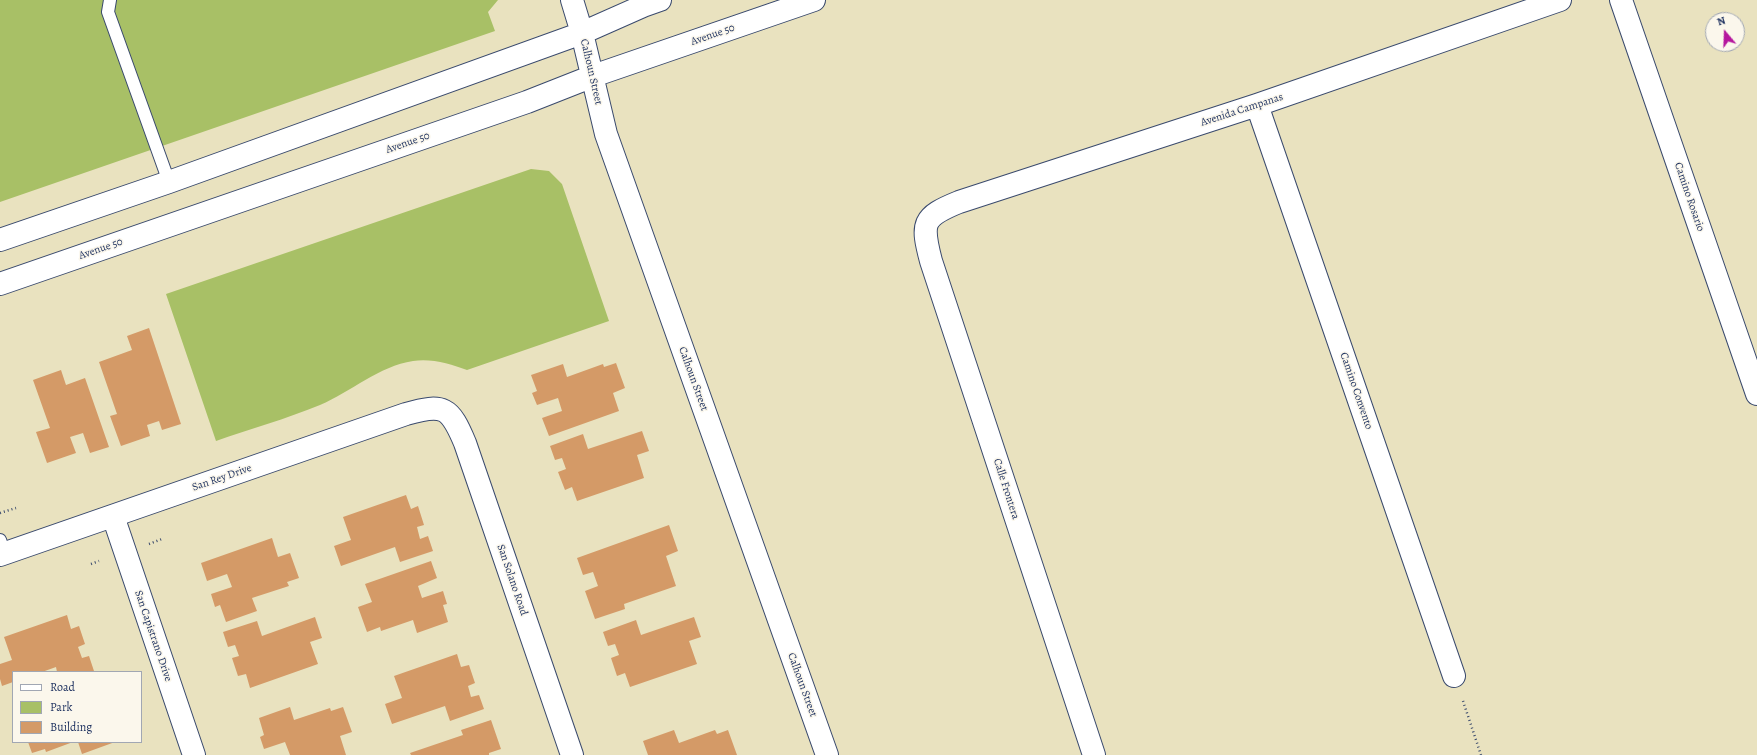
<!DOCTYPE html>
<style>
body{margin:0}
#map{position:relative;width:1757px;height:755px;overflow:hidden;background:#e9e2bf;font-family:Alegreya,serif}
canvas{display:block}
.legend{position:absolute;left:12px;top:671px;width:130px;height:72px;box-sizing:border-box;background:#fbf7ec;border:1px solid #a1a7b3;margin:0;padding:5px 7px;list-style:none;font-size:12px;color:#1b2f5e}
.legend li{display:flex;align-items:center;gap:8px;height:20px}
.legend b{width:20px;border:1px solid #a1a7b3}
.north{position:absolute;left:1705px;top:12px;width:40px;height:40px;box-sizing:border-box;background:#fbf7ec;border:1px solid #a1a7b3;border-radius:50%;rotate:341deg;font-size:11px;font-weight:700;line-height:16px;text-align:center;color:#1b2f5e}
.north::after{content:'';display:block;margin:auto;width:14px;height:18px;background:#b5179e;clip-path:polygon(50% 0,100% 100%,50% 72%,0 100%)}
</style>
<div id="map">
<canvas width="1757" height="755"></canvas>
<ul class="legend">
<li><b style="height:5px;background:#fff"></b>Road</li>
<li><b style="height:11px;background:#a8c066"></b>Park</li>
<li><b style="height:11px;background:#d49a67"></b>Building</li>
</ul>
<div class="north">N</div>
</div>
<script>
const ctx = document.querySelector('canvas').getContext('2d');
ctx.lineJoin = 'round';
function fillPath(path, color) { ctx.fillStyle = color; ctx.fill(path, 'evenodd'); }
function trace(path, color, width, dash) { ctx.strokeStyle = color; ctx.lineWidth = width; ctx.lineCap = dash ? 'butt' : 'round'; ctx.setLineDash(dash || []); ctx.stroke(path); }
function label(font, color, halo, rows, align = 'center') {
  ctx.font = font + ' Alegreya,serif'; ctx.lineWidth = 3; ctx.setLineDash([]); ctx.textBaseline = 'middle'; ctx.strokeStyle = halo; ctx.fillStyle = color; for (const [text, x, y, turn = 0] of rows) {
    ctx.save(); ctx.translate(x, y); ctx.rotate((+turn || 0) * Math.PI / 180); ctx.textAlign = isNaN(turn) ? turn : align; if (halo) ctx.strokeText(text, 0, 0); ctx.fillText(text, 0, 0); ctx.restore();
  }
}
const green = new Path2D(`
 M0,0h498l-10,12 7,19 -495,171z
 M531,169l18,2 13,13 47,137 -142,49c-16,-6 -36,-12 -54,-9 -34,5 -62,31 -93,44 -34,14 -70,24 -104,36l-50,-147z`);
const building = new Path2D(`
 M149,328l32,96 -19,6 -3,-9 -12,4 3,11 -29,10 -11,-30 7,-2 -18,-52 33,-12 -5,-14z
 M616,363l9,25 -12,5 6,18 -70,25 -7,-18 20,-7 -4,-13 -21,7 -5,-12 5,-2 -6,-16 32,-11 4,13 36,-13 1,3z
 M61,370l5,15 19,-7 24,69 -19,6 -7,-20 -13,4 6,16 -29,10 -11,-31 14,-4 -17,-48z
 M642,431l7,20 -12,4 7,23 -67,23 -5,-14 -7,3 -7,-18 8,-3 -4,-11 -7,2 -5,-14 33,-12 5,15z
 M406,495l5,14 7,-3 6,19 -7,2 3,12 8,-3 5,15 -33,11 -5,-15 -54,19 -7,-20 17,-6 -8,-23z
 M669,525l9,26 -12,5 10,30 -52,18 1,5 -30,10 -10,-28 13,-5 -5,-14 -10,3 -6,-17z
 M272,538l6,19 12,-4 9,25 -12,4 2,4 -37,12 5,13 -31,11 -6,-17 -5,2 -4,-13 21,-7 -5,-13 -20,7 -6,-18z
 M431,561l6,17 -19,8 4,12 21,-7 4,13 -4,1 5,17 -31,11 -4,-13 -32,11 -1,-4 -13,5 -9,-25 14,-5 -7,-18z
 M67,615l4,14 8,-3 6,18 -7,3 4,11 7,-2 5,15 -4,1h-33l-1,-5 -14,5h-29v10l-11,4 -2,-7v-15l12,-4 -8,-23z
 M315,617l7,21 -12,4 8,22 -68,24 -4,-14 -8,2 -6,-18 7,-2 -4,-11 -7,2 -5,-15 34,-11 5,15z
 M694,617l7,20 -12,4 8,23 -67,23 -5,-14 -8,3 -6,-18 8,-3 -4,-11 -7,2 -5,-14 33,-12 5,15z
 M457,654l4,13 8,-2 6,18 -7,3 3,11 8,-2 5,14 -34,12 -5,-15 -53,18 -7,-20 17,-6 -8,-22z
 M290,707l4,13 36,-12 1,3 12,-4 9,25 -12,4 6,19h-56l-5,-13 -21,7 -4,-12 4,-2 -5,-17z
 M491,720l10,29 -12,4v2h-78l-1,-2 53,-18 -2,-5z
 M674,730l5,13 36,-13 2,4 11,-4 9,25h-89l-5,-14z
 M28,742h45l-27,10 -1,-3 -13,4z
 M78,742h37l-33,12z`);
const path = new Path2D(`
 M0,513l16,-5
 M149,544l13,-5
 M91,564l8,-3
 M1463,701l18,54`);
const lane = new Path2D(`
 M110,0l-2,12 61,170
 M0,540l5,13`);
const street = new Path2D(`
 M1621,0l136,394
 M1257,105l197,571
 M113,516l81,239
 M0,555l406,-141c38,-11 44,-7 59,29l107,312
 M1094,755l-163,-494c-10,-38 -9,-44 28,-59l298,-97 303,-105`);
const secondary = new Path2D(`
 M572,0l10,33 24,101 221,621
 M0,240l169,-58 413,-149 61,-27 17,-6
 M0,284l527,-182 66,-26 221,-76`);
const streetNames = [
 ["Avenue 50",713,35,-19],
 ["Calhoun Street",591,72,77],
 ["Avenida Campanas",1242,110,-18],
 ["Avenue 50",408,143,-19],
 ["Camino Rosario",1689,197,71],
 ["Avenue 50",101,249,-19],
 ["Calhoun Street",693,379,70],
 ["Camino Convento",1356,391,71],
 ["San Rey Drive",222,478,-19],
 ["Calle Frontera",1006,489,72],
 ["San Solano Road",512,580,71],
 ["San Capistrano Drive",153,636,71],
 ["Calhoun Street",802,685,70]
];
fillPath(green, '#a8c066');
fillPath(building, '#d49a67');
trace(lane, '#3a4a6d', 14);
trace(street, '#3a4a6d', 24);
trace(secondary, '#3a4a6d', 24);
trace(path, '#3a4a6d', 2.5, [1, 3]);
trace(lane, '#fff', 12);
trace(street, '#fff', 22);
trace(secondary, '#fff', 22);
label('11px', '#1b2f5e', '#fbf7ec', streetNames);
</script>
